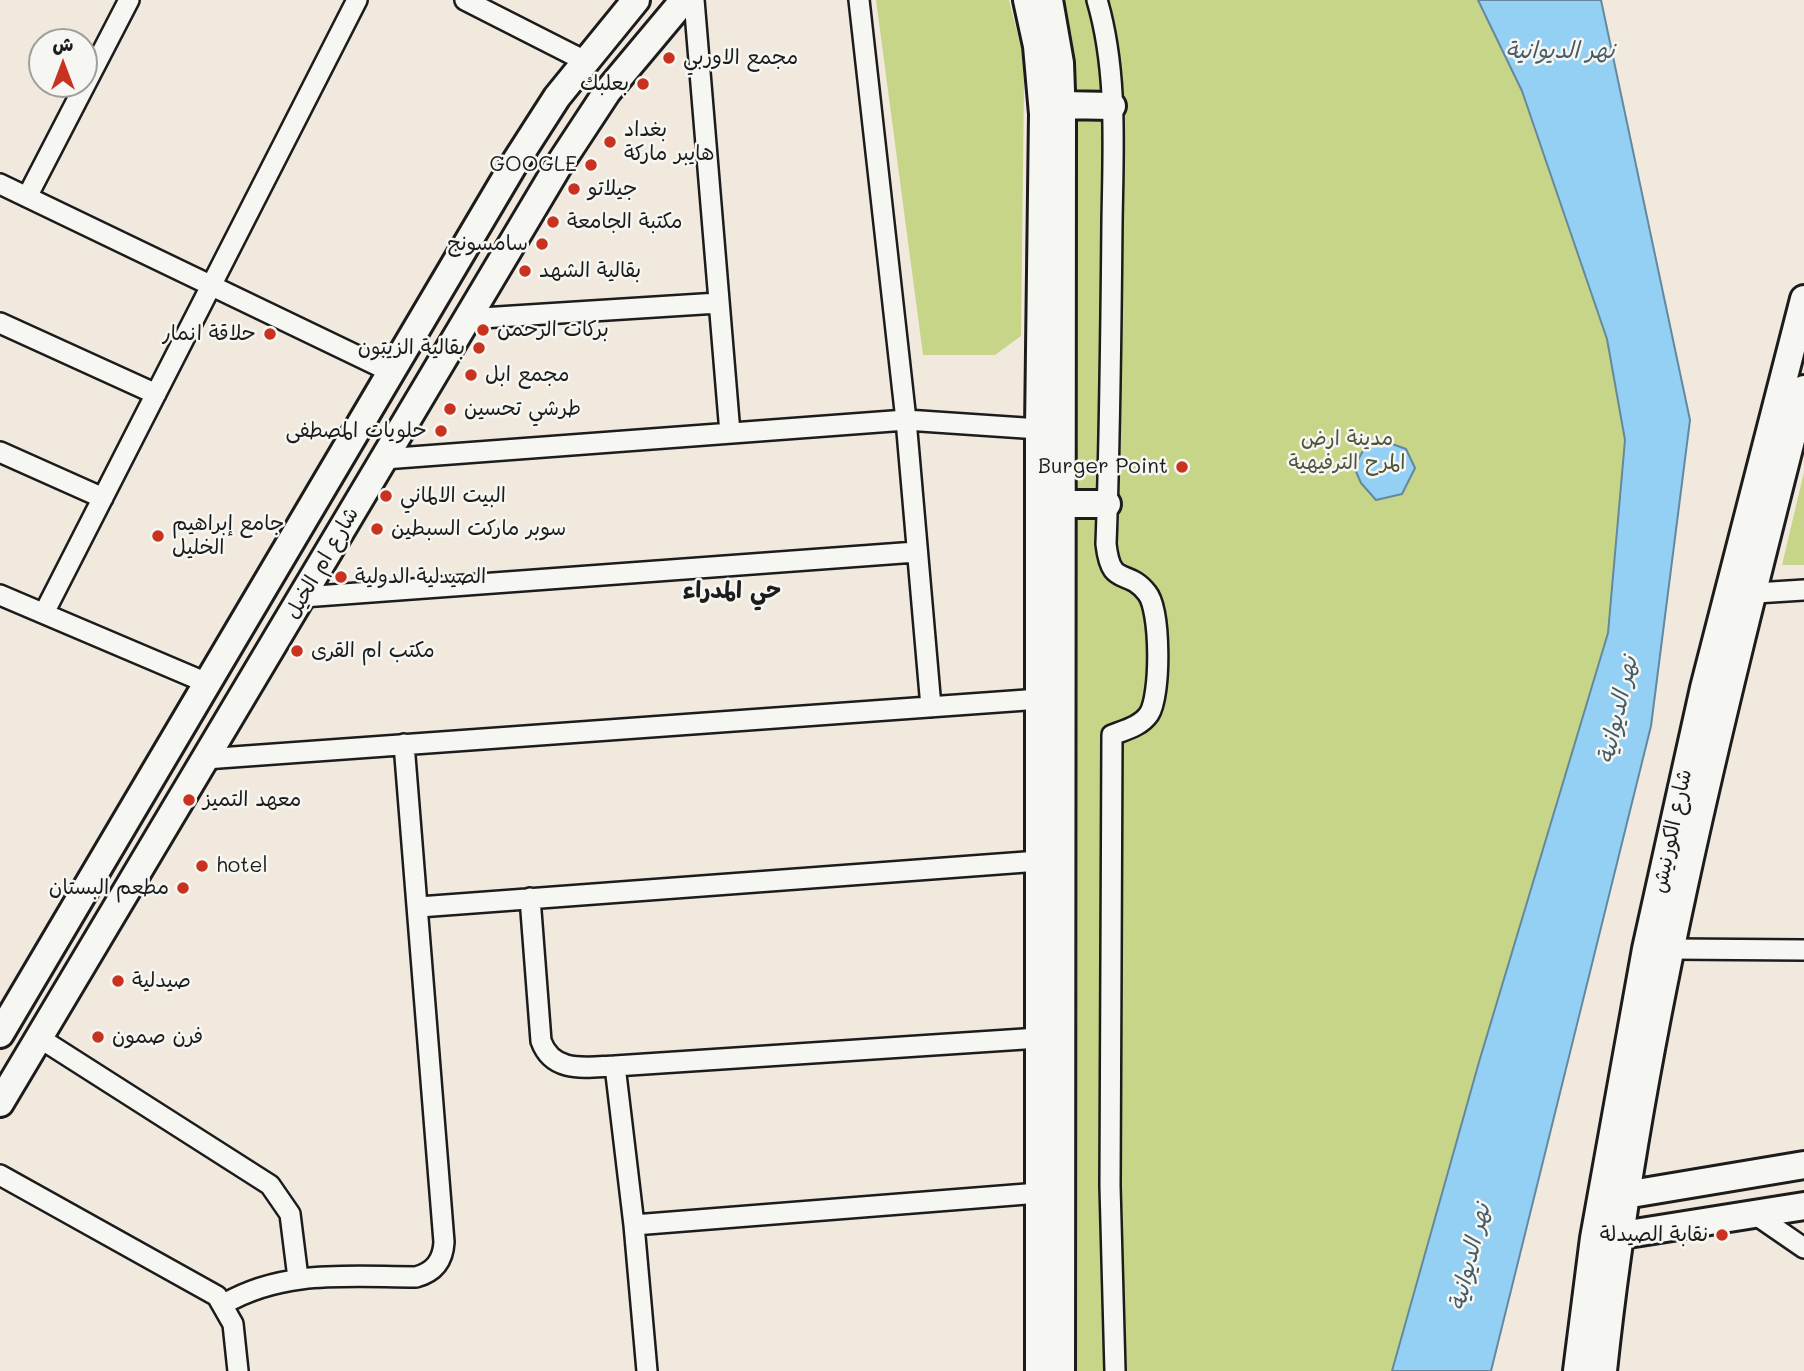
<!DOCTYPE html>
<meta charset="utf-8">
<style>
body{margin:0}
#map{position:relative;width:1804px;height:1371px;overflow:hidden;background:#f2e9de;font-family:Mali,"Playpen Sans Arabic",sans-serif}
canvas{display:block}
.north{position:absolute;left:28px;top:28px;width:70px;height:70px;box-sizing:border-box;background:#f6f6f2;border:2px solid #9f9f9c;border-radius:50%;rotate:0deg;font-size:19px;font-weight:700;line-height:28px;text-align:center;color:#1c1c1c}
.north::after{content:'';display:block;margin:auto;width:24px;height:32px;background:#c8321e;clip-path:polygon(50% 0,100% 100%,50% 72%,0 100%)}
</style>
<div id="map">
<canvas width="1804" height="1371"></canvas>
<div class="north">ش</div>
</div>
<script>
const ctx = document.querySelector('canvas').getContext('2d');
ctx.lineJoin = 'round';
function fillPath(path, color) { ctx.fillStyle = color; ctx.fill(path, 'evenodd'); }
function trace(path, color, width, dash) { ctx.strokeStyle = color; ctx.lineWidth = width; ctx.lineCap = dash ? 'butt' : 'round'; ctx.setLineDash(dash || []); ctx.stroke(path); }
function label(font, color, halo, rows, align = 'center') {
  ctx.font = font + ' Mali,"Playpen Sans Arabic",sans-serif'; ctx.lineWidth = 5; ctx.setLineDash([]); ctx.textBaseline = 'middle'; ctx.strokeStyle = halo; ctx.fillStyle = color; for (const [text, x, y, turn = 0] of rows) {
    ctx.save(); ctx.translate(x, y); ctx.rotate((+turn || 0) * Math.PI / 180); ctx.textAlign = isNaN(turn) ? turn : align; if (halo) ctx.strokeText(text, 0, 0); ctx.fillText(text, 0, 0); ctx.restore();
  }
}
const green = new Path2D(`
 M876,0h133l13,51 2,32 -3,253 -26,19h-72z
 M1061,0h418l43,91 85,248 18,101 -17,193 -216,738h-320l-1,-857 4,-445z
 M1804,472v93h-22z`);
const water = new Path2D(`
 M1478,0h123l89,420 -39,306 -160,645h-99l87,-309 129,-429 17,-193 -18,-101 -85,-248z
 M1384,441l22,8 9,19 -13,26 -26,6 -15,-17 -7,-16 10,-18z`);
const street = new Path2D(`
 M465,0l120,61
 M694,0l36,433
 M859,0l47,420 25,287
 M1097,0c21,71 16,149 15,223 -1,107 -2,214 -6,321 5,45 21,23 41,49 14,17 14,103 2,121 -8,12 -24,16 -37,21l-2,451 5,185
 M0,184l391,188
 M27,197l102,-197
 M466,319l252,-16
 M0,323l156,71
 M0,452l103,46
 M384,459l522,-39 133,9
 M1740,594l64,-4
 M0,595l207,88
 M303,597l613,-45
 M44,613l313,-613
 M205,759l835,-60
 M530,898l11,143c12,33 45,26 74,25l424,-28
 M419,907l620,-46
 M1672,949l132,1
 M38,1037l232,148 20,29 8,64
 M615,1066l19,159 13,146
 M0,1175l217,121 16,28 5,47
 M1756,1215l48,33
 M634,1225l405,-32
 M224,1304c60,-35 125,-27 192,-27 18,-5 27,-16 28,-35l-40,-498`);
const secondary = new Path2D(`
 M1027,0l10,46 6,68 -4,315v942
 M1049,0l11,63 2,55 -1,1253
 M1062,105l50,1
 M1060,504h47
 M0,1034l514,-870 43,-67 79,-97
 M0,1103l557,-935 50,-76 77,-92
 M1609,1194l16,1 179,-30
 M1603,1238l201,-32
 M1577,1371l17,-133 52,-289 58,-261 100,-389
 M1603,1371c35,-332 119,-659 201,-982`);
const markers = [
 [669,58,7,"#c8321e"],
 [643,84,7,"#c8321e"],
 [610,142,7,"#c8321e"],
 [591,165,7,"#c8321e"],
 [574,189,7,"#c8321e"],
 [553,222,7,"#c8321e"],
 [542,244,7,"#c8321e"],
 [525,271,7,"#c8321e"],
 [483,330,7,"#c8321e"],
 [270,334,7,"#c8321e"],
 [479,348,7,"#c8321e"],
 [471,375,7,"#c8321e"],
 [450,409,7,"#c8321e"],
 [441,431,7,"#c8321e"],
 [1182,467,7,"#c8321e"],
 [386,496,7,"#c8321e"],
 [377,529,7,"#c8321e"],
 [158,536,7,"#c8321e"],
 [341,577,7,"#c8321e"],
 [297,651,7,"#c8321e"],
 [189,800,7,"#c8321e"],
 [202,866,7,"#c8321e"],
 [183,888,7,"#c8321e"],
 [118,981,7,"#c8321e"],
 [98,1037,7,"#c8321e"],
 [1722,1235,7,"#c8321e"]
];
const poiNames = [
 ["مجمع الاوربي",683,58],
 ["بعلبك",629,84,"right"],
 ["بغداد",624,130],
 ["هايبر ماركة",624,154],
 ["GOOGLE",577,165,"right"],
 ["جيلاتو",588,189],
 ["مكتبة الجامعة",567,222],
 ["سامسونج",528,244,"right"],
 ["بقالية الشهد",539,271],
 ["بركات الرحمن",497,330],
 ["حلاقة انمار",256,334,"right"],
 ["بقالية الزيتون",465,348,"right"],
 ["مجمع ابل",485,375],
 ["طرشي تحسين",464,409],
 ["حلويات المصطفى",427,431,"right"],
 ["Burger Point",1168,467,"right"],
 ["البيت الالماني",400,496],
 ["جامع إبراهيم",172,524],
 ["الخليل",172,548],
 ["سوبر ماركت السبطين",391,529],
 ["الصيدلية الدولية",355,577],
 ["مكتب ام القرى",311,651],
 ["معهد التميز",203,800],
 ["hotel",216,866],
 ["مطعم البستان",169,888,"right"],
 ["صيدلية",132,981],
 ["فرن صمون",112,1037],
 ["نقابة الصيدلة",1708,1235,"right"]
];
const parkNames = [
 ["مدينة ارض",1347,439],
 ["المرح الترفيهية",1347,463]
];
const streetNames = [
 ["شارع ام الخيل",322,563,-60],
 ["شارع الكورنيش",1672,831,-78]
];
const waterNames = [
 ["نهر الديوانية",1560,51],
 ["نهر الديوانية",1618,710,-77],
 ["نهر الديوانية",1470,1257,-76]
];
const neighbourhoodNames = [
 ["حي المدراء",732,591]
];
fillPath(green, '#c7d588');
fillPath(water, '#94d0f4');
trace(water, '#64889e', 2);
trace(street, '#1c1c1c', 24);
trace(secondary, '#1c1c1c', 32);
trace(street, '#f6f6f2', 19);
trace(secondary, '#f6f6f2', 26);
for (const [x, y, r, color] of markers) { const dot = new Path2D(); dot.arc(x, y, r, 0, 2 * Math.PI); ctx.fillStyle = color; ctx.fill(dot); trace(dot, '#f6f6f2', 2.5); }
label('21px', '#1c1c1c', '#f6f6f2', poiNames, 'left');
label('21px', '#4f543c', '#f6f6f2', parkNames);
label('21px', '#1c1c1c', '#f6f6f2', streetNames);
label('italic 23px', '#465b68', '#f6f6f2', waterNames);
label('bold 23px', '#1c1c1c', '#f6f6f2', neighbourhoodNames);
</script>
